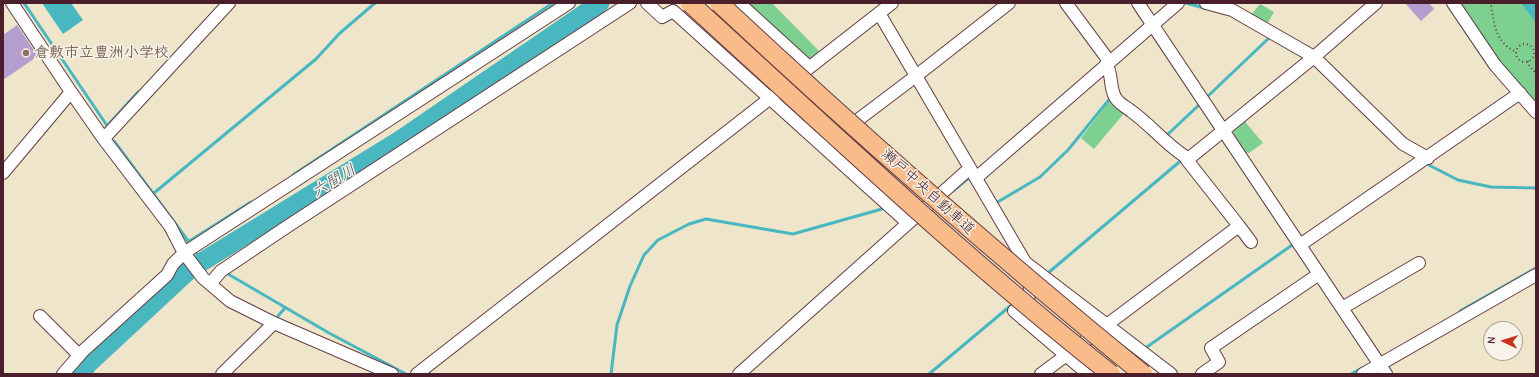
<!DOCTYPE html>
<meta charset="utf-8">
<style>
body{margin:0}
#map{position:relative;width:1539px;height:377px;overflow:hidden;background:#efe5cb;font-family:"Comic Neue",sans-serif}
canvas{display:block}
.frame{position:absolute;inset:0;border:4px solid #4a1f2b;pointer-events:none}
.north{position:absolute;left:1483px;top:321px;width:40px;height:40px;box-sizing:border-box;background:#f7f3e8;border:1px solid #b29e9c;border-radius:50%;rotate:274deg;font-size:11px;font-weight:700;line-height:16px;text-align:center;color:#4a1f2b}
.north::after{content:'';display:block;margin:auto;width:14px;height:18px;background:#c8321e;clip-path:polygon(50% 0,100% 100%,50% 72%,0 100%)}
</style>
<div id="map">
<canvas width="1539" height="377"></canvas>
<div class="frame"></div>
<div class="north">N</div>
</div>
<script>
const ctx = document.querySelector('canvas').getContext('2d');
ctx.lineJoin = 'round';
function fillPath(path, color) { ctx.fillStyle = color; ctx.fill(path, 'evenodd'); }
function trace(path, color, width, dash) { ctx.strokeStyle = color; ctx.lineWidth = width; ctx.lineCap = dash ? 'butt' : 'round'; ctx.setLineDash(dash || []); ctx.stroke(path); }
function label(font, color, halo, rows, align = 'center') {
  ctx.font = font + ' "Comic Neue","Klee One",sans-serif'; ctx.lineWidth = 3; ctx.setLineDash([]); ctx.textBaseline = 'middle'; ctx.strokeStyle = halo; ctx.fillStyle = color; for (const [text, x, y, turn = 0] of rows) {
    ctx.save(); ctx.translate(x, y); ctx.rotate((+turn || 0) * Math.PI / 180); ctx.textAlign = isNaN(turn) ? turn : align; if (halo) ctx.strokeText(text, 0, 0); ctx.fillText(text, 0, 0); ctx.restore();
  }
}
const green = new Path2D(`
 M744,3h28l48,49 -10,8 -4,-1z
 M1457,3h79v105l-40,-50z
 M1260,4l14,8 -8,14 -17,-9z
 M1112,98l14,13 -32,38 -13,-11z
 M1246,119v4l17,20 -14,10 -6,-1 -10,-16 1,-7z`);
const water = new Path2D(`
 M42,3h29l12,17 -20,14z
 M1521,3h15v20z`);
const stream = new Path2D(`
 M24,3l84,124
 M1186,3l18,5
 M1208,96l62,-59
 M107,126l31,-34
 M1165,133l2,2 32,-30
 M114,141l75,101
 M1425,163l33,17 33,7 45,1
 M293,175l260,-172
 M953,191l18,-15
 M154,193l162,-134 24,-26 35,-30
 M996,203l44,-26 28,-27 44,-54
 M188,242l63,-40
 M216,253l4,7
 M197,254l5,7
 M1048,273l136,-115
 M228,274l101,59 77,41
 M1460,311l76,-43
 M278,316l7,-8
 M1144,349l151,-106
 M611,374l6,-49 13,-39 14,-31 14,-15 31,-16 17,-5 87,15 89,-25
 M929,374l86,-72
 M1351,374l11,-6`);
const river = new Path2D(`
 M80,374l9,-11 99,-92 12,-8 200,-123 200,-137`);
const building = new Path2D(`
 M1405,3h24l5,6 -13,12z
 M17,25l21,31 -35,24v-45z`);
const path = new Path2D(`
 M1488,3l3,3c4,21 4,35 25,46
 M1516 53a9 9 0 1 1 18 0a9 9 0 1 1-18 0Z
 M1528,61l1,4 7,9`);
const minor = new Path2D(`
 M12,3l59,89 32,46 67,88 14,27 19,25 27,23 44,22 118,51
 M647,3l15,14 11,-6 235,212
 M739,3l70,64
 M1009,3l-93,73 109,186c9,21 4,36 -2,57
 M1066,3l43,58
 M1138,3l248,371
 M1206,3l26,7 82,47 89,87 25,14
 M1453,3l42,62 41,47
 M1106,64c7,10 3,22 9,33 4,7 10,9 16,14 20,14 36,35 58,48
 M103,138l5,-4 121,-131
 M830,141l86,-65 -37,-63
 M3,173l68,-81
 M976,178l202,-175
 M1239,226l12,16
 M1300,245l220,-152
 M1026,263l145,111
 M210,284l11,-13 64,-43 345,-225
 M1342,308l77,-45
 M1014,311l74,63
 M40,316l39,39
 M63,374l20,-23 84,-76 6,-11 11,-11 385,-250
 M222,374l52,-51
 M417,374l475,-371
 M739,374l231,-206
 M1041,374l198,-148 -52,-66 127,-103 62,-54
 M1202,374l17,-12 -8,-14 108,-74
 M1363,374l173,-99`);
const highwayBridge = new Path2D(`
 M690,3c138,126 275,256 421,371
 M719,3c137,128 278,252 424,371`);
const markers = [
 [26,53,4,"#8d6e63"]
];
const educationNames = [
 ["倉敷市立豊洲小学校",34,53]
];
const streetNames = [
 ["瀬戸中央自動車道",928,192,42]
];
const waterNames = [
 ["六間川",334,181,-31]
];
fillPath(green, '#7ed091');
fillPath(water, '#48b7bf');
trace(stream, '#48b7bf', 3);
trace(river, '#48b7bf', 19);
fillPath(building, '#b59dce');
trace(minor, '#633d43', 14);
trace(path, '#633d43', 2, [1, 3]);
trace(minor, '#fff', 12);
trace(highwayBridge, '#633d43', 20, []);
trace(highwayBridge, '#fabb8b', 18);
for (const [x, y, r, color] of markers) { const dot = new Path2D(); dot.arc(x, y, r, 0, 2 * Math.PI); ctx.fillStyle = color; ctx.fill(dot); trace(dot, '#f7f3e8', 1.5); }
label('bold 15px', '#785e54', '#f7f3e8', educationNames, 'left');
label('15px', '#4a1f2b', '#f7f3e8', streetNames);
label('italic 16px', '#49545f', '#f7f3e8', waterNames);
</script>
